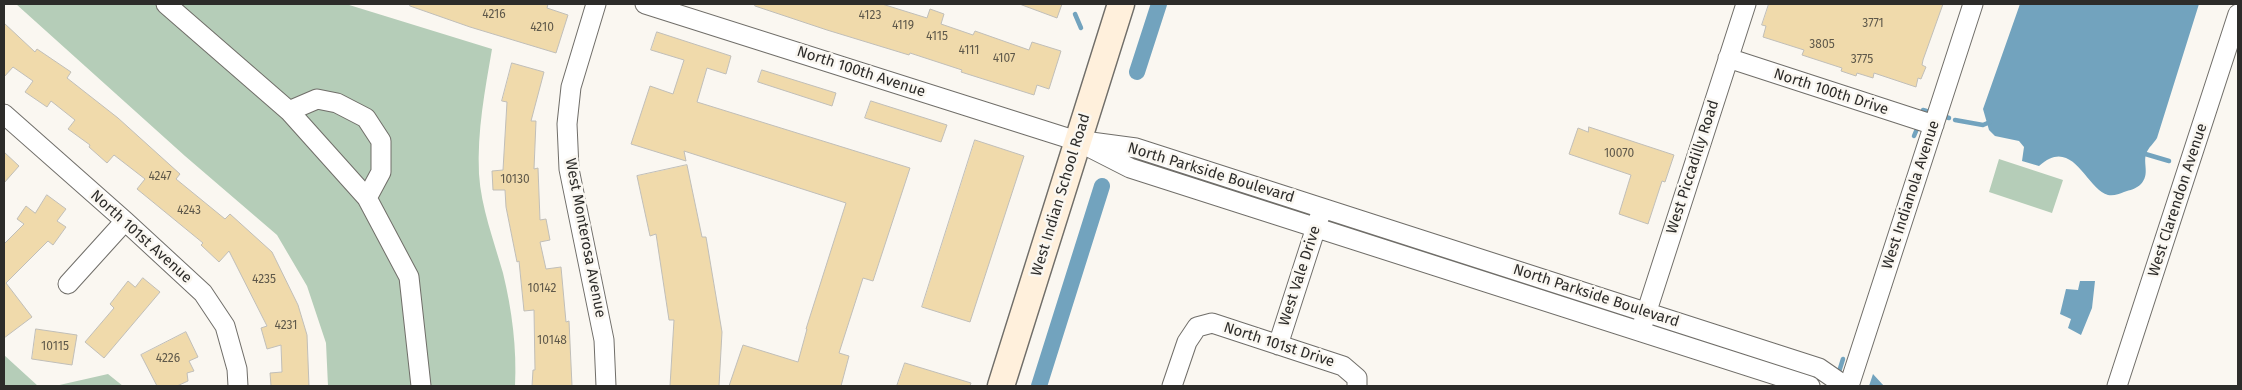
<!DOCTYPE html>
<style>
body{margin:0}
#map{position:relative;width:2242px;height:390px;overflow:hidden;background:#faf7f1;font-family:"Fira Sans",sans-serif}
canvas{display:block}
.frame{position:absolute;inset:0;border:5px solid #2d2c2a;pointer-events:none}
</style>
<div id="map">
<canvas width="2242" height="390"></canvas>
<div class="frame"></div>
</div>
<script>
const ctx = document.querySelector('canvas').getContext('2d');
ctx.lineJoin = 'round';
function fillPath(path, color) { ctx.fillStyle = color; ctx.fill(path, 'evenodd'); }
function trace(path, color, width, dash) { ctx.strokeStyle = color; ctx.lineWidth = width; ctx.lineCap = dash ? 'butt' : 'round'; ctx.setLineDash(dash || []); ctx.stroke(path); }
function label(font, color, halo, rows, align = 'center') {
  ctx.font = font + ' "Fira Sans",sans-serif'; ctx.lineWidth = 5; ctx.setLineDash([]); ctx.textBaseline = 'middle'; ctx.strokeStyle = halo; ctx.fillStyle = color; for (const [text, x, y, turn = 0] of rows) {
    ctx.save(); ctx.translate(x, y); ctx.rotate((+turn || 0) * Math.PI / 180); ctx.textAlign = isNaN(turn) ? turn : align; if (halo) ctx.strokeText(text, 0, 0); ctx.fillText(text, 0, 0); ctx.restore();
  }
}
const green = new Path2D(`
 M16,4h330l146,45c-7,41 -15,82 -13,125 2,33 15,67 24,99 9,37 14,76 12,113h-187l-2,-43 -19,-57 -30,-51 -92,-79z
 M1999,159l64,21 -11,33 -63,-21z
 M4,355l34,31h-34z
 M108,374l15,12h-68z`);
const water = new Path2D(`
 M2020,4h179l-42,134c-3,5 -9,10 -11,16 -3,10 4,20 -5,30 -5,5 -11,6 -17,8 -5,2 -10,4 -16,3 -22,-6 -35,-60 -69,-29l-17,-5 2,-14 -5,-6 -24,-5 -6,-6 -6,-21z
 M2080,281h15l-3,27 -11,27 -13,-7 3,-9 -11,-5 6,-25 12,1z
 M1873,374l11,12h-15z`);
const stream = new Path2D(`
 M1075,14l6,14
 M1940,115l9,3
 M1921,116l2,-6 10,3
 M1955,120l28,5 7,-3
 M1914,136l5,-12
 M2142,153l27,8
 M1838,375l5,-16`);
const canal = new Path2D(`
 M1137,72l22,-68
 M1039,386l63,-200`);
const building = new Path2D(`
 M411,4h137l-1,4 21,7 -12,38 -86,-26 -60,-21z
 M756,4h126l45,14 3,-9 14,5 -3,10 32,11 2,-4 54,19 3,-8 29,9 -12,38 -12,-4 -3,10 -73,-23 1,-2 -52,-17 -1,2 -82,-25 -72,-24z
 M1023,4h39l-5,14 -35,-13z
 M1769,4h174l-20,56 -1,5 4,2 -5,12 -3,-1 -2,9 -42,-14 -1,5 -16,-5 -1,3 -15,-5 1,-3 -40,-13 2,-5 -41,-13 3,-11 -4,-1z
 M4,23l31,29 2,-3 34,23 -4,6 51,40 62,56 -4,5 49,40 5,-5 42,38 26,53 9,30 2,51h-38l-1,-13 12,-1 -1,-27 -14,4 -6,-21 6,-2 -38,-75 -10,11 -18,-17 2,-2 -66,-54 8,-10 -31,-24 -7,8 -18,-16 1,-2 -22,-16 7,-9 -24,-19 -4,6 -22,-15 8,-11 -20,-14 -9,10z
 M657,32l74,24 -5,18 -19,-6 -10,34 213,66 -37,113 -10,-3 -24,75 10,3 -8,30h-112l14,-41 55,17 9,-33h-1l40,-126 -162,-52 2,10 -55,-17 19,-58 23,8 11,-34 -33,-10z
 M512,63l32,9 -13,49h5l-2,48 4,-1 2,52 6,-1 4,21 -10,2 6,27 15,-2 5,55 3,-1 3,65h-40l1,-16h2l-1,-60 -10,1 -5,-50 -2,1 -11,-55 -1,-17h-12l-1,-19 11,-1 4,-68 -5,-1z
 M762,70l74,23 -4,13 -74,-24z
 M871,101l76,24 -6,17 -76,-24z
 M1589,127l85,28 -9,27 -3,-1 -14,43 -29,-10 12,-39 -62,-21 9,-26 10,4z
 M975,140l49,16 -54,166 -48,-15z
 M4,152l15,14 -15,17z
 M687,165l15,72h4l16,95 -3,54h-49l4,-66h-5l-13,-86 -6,2 -13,-60z
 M47,195l19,14 -9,12 9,6 -13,18 -5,-4 -42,42 26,34 -28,21v-94l20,-20 -7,-5 9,-13 9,7z
 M143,278l17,14 -56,66 -19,-16 29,-34 -4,-4 18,-23 7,6z
 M36,329l41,6 -5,30 -40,-6z
 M186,332l12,25 -9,4 5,10 -7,2 1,8 -11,5h-20l-16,-31z
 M905,363l66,20 -1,3h-73z`);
const minor = new Path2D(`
 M166,4l123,107 78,87 42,79 12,109
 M596,4l-25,83 -4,37 2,45 35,171 2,46
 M645,4l432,137 53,27 680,218
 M1728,58l206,67
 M289,111l28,-12 20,4 29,15 15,23v31l-14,26
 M4,114l121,107 78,72 22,33 12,43 1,17
 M1091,142l45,6 683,220 26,18
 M68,284l57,-63
 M1643,323l103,-319
 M1278,345l42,-130
 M1172,386l15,-44 10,-15 15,-4 131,43 14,12v8
 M1849,386l124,-382
 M2117,386l121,-372`);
const secondary = new Path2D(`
 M1001,386l120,-382`);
const numberNames = [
 ["4216",494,15],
 ["4123",870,16],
 ["3771",1873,24],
 ["4119",903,26],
 ["4210",542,28],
 ["4115",937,37],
 ["3805",1822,45],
 ["4111",969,51],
 ["4107",1004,59],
 ["3775",1862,60],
 ["10070",1619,154],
 ["4247",160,177],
 ["10130",515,180],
 ["4243",189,211],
 ["4235",264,280],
 ["10142",542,289],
 ["4231",286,326],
 ["10148",552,341],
 ["10115",55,347],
 ["4226",168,359]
];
const streetNames = [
 ["North 100th Avenue",861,72,18],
 ["North 100th Drive",1831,92,18],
 ["West Piccadilly Road",1693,167,-72],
 ["North Parkside Boulevard",1211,173,17],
 ["West Indian School Road",1061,195,-73],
 ["West Indianola Avenue",1911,195,-72],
 ["West Clarendon Avenue",2178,200,-72],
 ["North 101st Avenue",141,237,42],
 ["West Monterosa Avenue",585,238,79],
 ["West Vale Drive",1300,276,-72],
 ["North Parkside Boulevard",1596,296,18],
 ["North 101st Drive",1279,345,18]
];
fillPath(green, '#b5cdb8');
fillPath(water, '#72a3be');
trace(stream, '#72a3be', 4.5);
trace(canal, '#72a3be', 16);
fillPath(building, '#f0daab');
trace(building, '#c0beb8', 1);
trace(minor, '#706e69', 21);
trace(secondary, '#706e69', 29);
trace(minor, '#fff', 19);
trace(secondary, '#fff0dc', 26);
label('12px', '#5e584a', null, numberNames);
label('15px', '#2d2c2a', '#faf7f1', streetNames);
</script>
